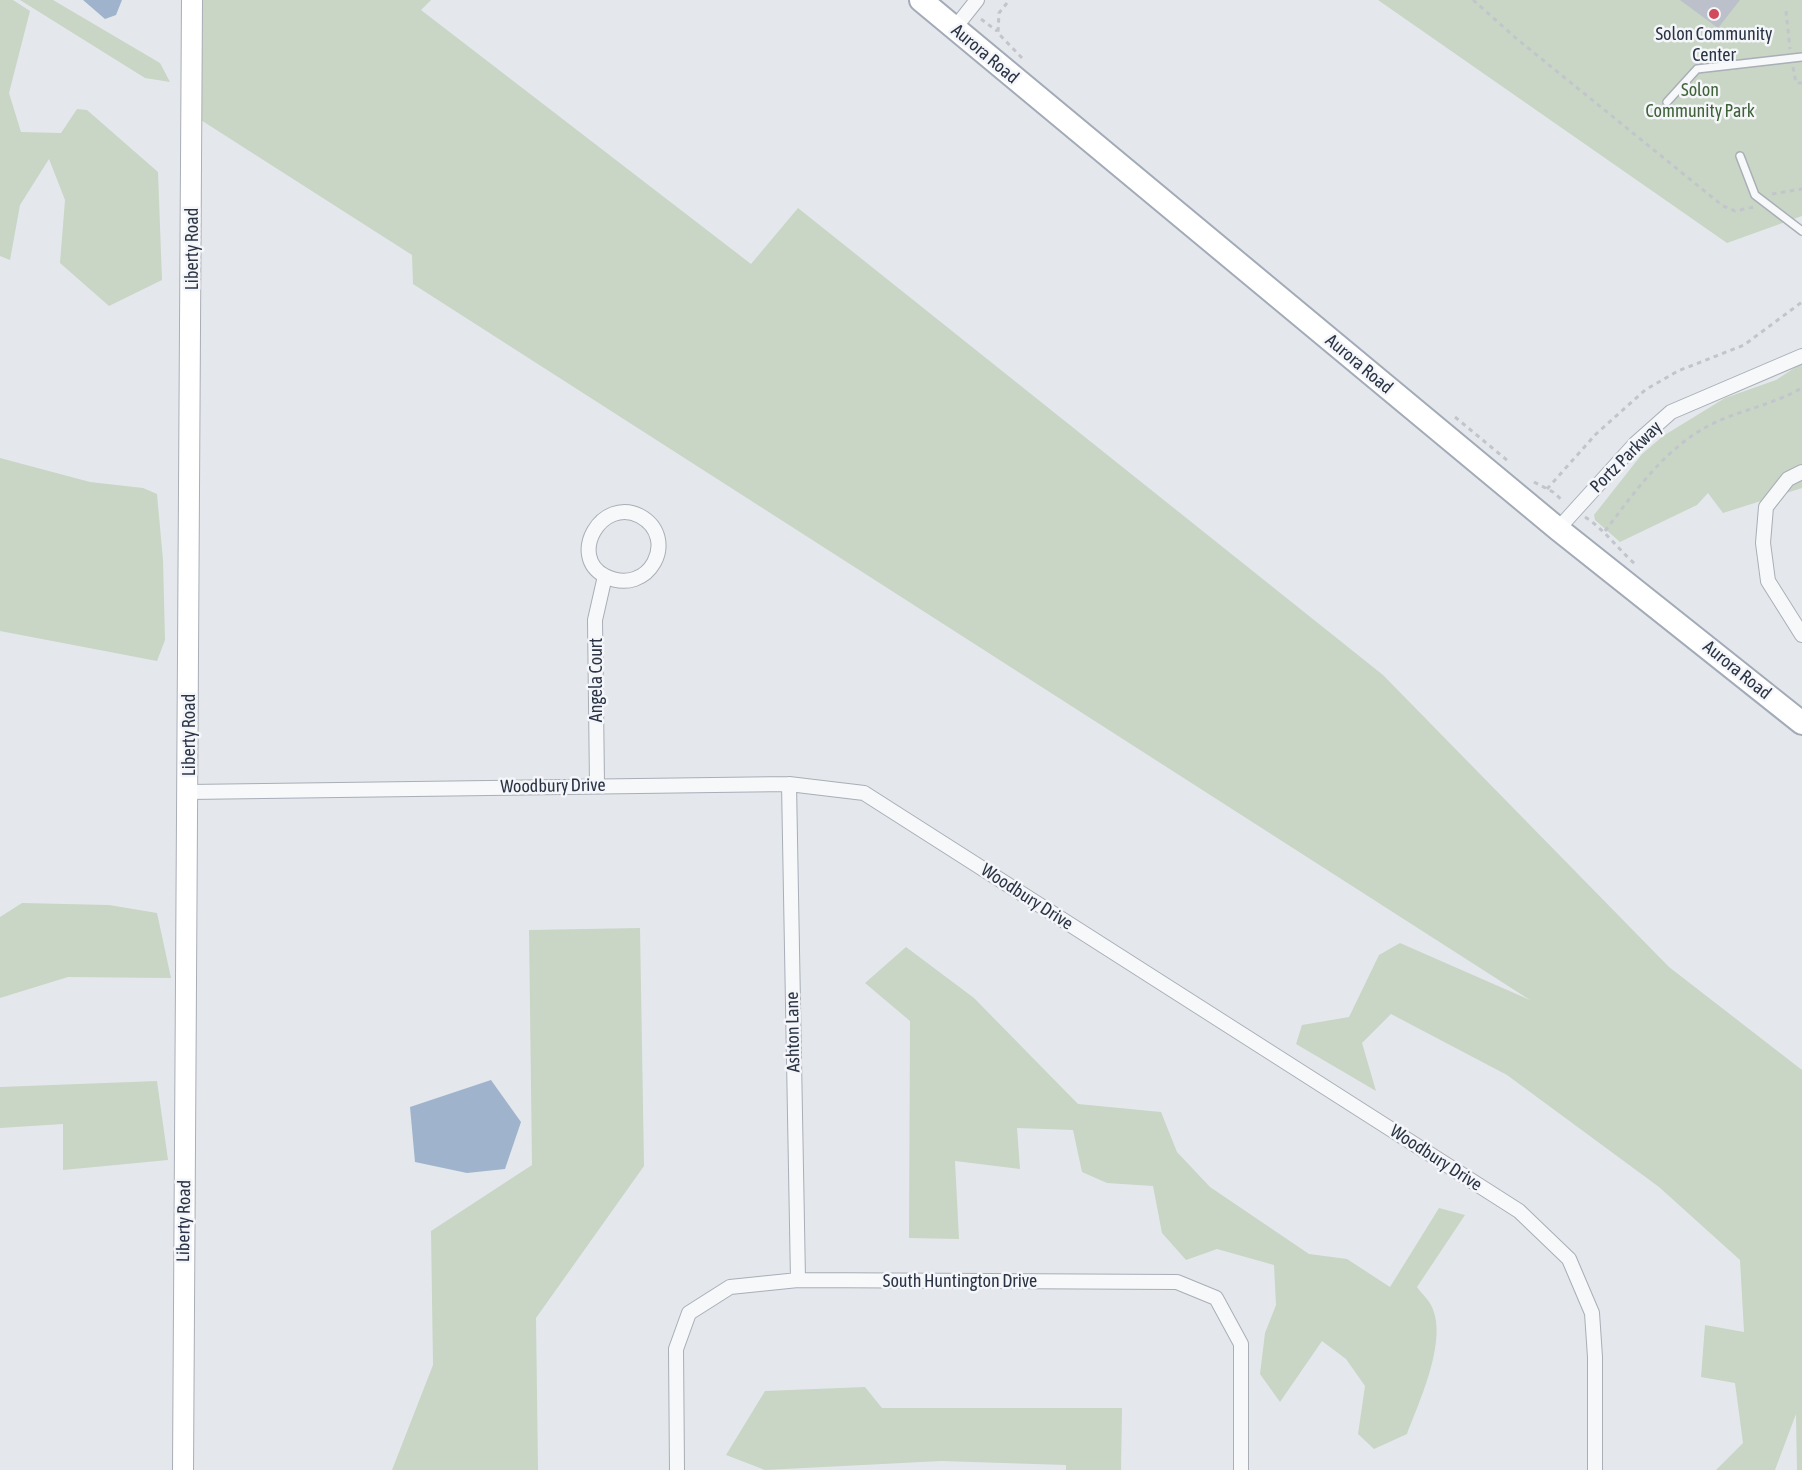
<!DOCTYPE html>
<style>
body{margin:0}
canvas{display:block;background:#e4e7ec}
</style>
<canvas width="1802" height="1470"></canvas>
<script>
const ctx = document.querySelector('canvas').getContext('2d');
ctx.lineJoin = 'round';
function fillPath(path, color) { ctx.fillStyle = color; ctx.fill(path, 'evenodd'); }
function trace(path, color, width, dash) { ctx.strokeStyle = color; ctx.lineWidth = width; ctx.lineCap = dash ? 'butt' : 'round'; ctx.setLineDash(dash || []); ctx.stroke(path); }
function label(font, color, halo, rows, align = 'center') {
  ctx.font = font + ' "Asap Condensed",sans-serif'; ctx.lineWidth = 5; ctx.setLineDash([]); ctx.textBaseline = 'middle'; ctx.strokeStyle = halo; ctx.fillStyle = color; for (const [text, x, y, turn = 0] of rows) {
    ctx.save(); ctx.translate(x, y); ctx.rotate((+turn || 0) * Math.PI / 180); ctx.textAlign = isNaN(turn) ? turn : align; if (halo) ctx.strokeText(text, 0, 0); ctx.fillText(text, 0, 0); ctx.restore();
  }
}
const green = new Path2D(`
 M0,0h13l17,11 -21,82 12,39 40,1 16,-24 10,1 71,62 4,108 -53,26 -49,-43 5,-63 -16,-41 -29,46 -10,55 -10,-4z
 M20,0h33l107,63 10,19 -25,-4z
 M192,0h239l-10,10 330,254 47,-56 585,467 286,292 133,103v400h-5l-1,-56 -21,56h-59l27,-27 -8,-60 -34,-6 4,-52 39,7 -4,-72 -81,-73 -152,-112 -116,-61 -29,29 14,48 -80,-47 6,-19 47,-8 30,-62 21,-12 130,57 -1117,-716 -1,-29 -219,-140z
 M1378,0h424v216l-75,27z
 M1802,363v125l-79,25 -15,-20 -11,12 -77,37 -25,-22 -1,-5 48,-61 21,-18 62,-38 51,-18z
 M0,458l90,24 53,6 14,6 6,66 2,80 -8,21 -157,-30z
 M22,903l87,2 48,8 14,65 -103,-1 -68,21v-81z
 M640,928l4,238 -108,152 2,152h-146l41,-105 -2,-134 101,-66 -3,-235z
 M906,947l68,51 104,106 83,8 16,40 33,35 99,67 38,5 43,28 49,-79 26,7 -48,72c4,6 11,12 14,18 18,34 -12,97 -24,129l-33,15 -16,-15 7,-48 -19,-27 -24,-18 -42,61 -20,-28 5,-41 11,-28 -2,-40 -57,-16 -31,11 -24,-27 -9,-47 -46,-3 -25,-11 -9,-42 -56,-2 3,41 -65,-8 4,78 -50,-1 1,-217 -45,-38z
 M157,1081l11,79 -105,10v-46l-63,4v-41z
 M865,1387l17,21h240l-1,62h-55v-5l-125,-4 -176,9 -39,-15 39,-64z`);
const water = new Path2D(`
 M83,0h39l-6,15 -11,4z
 M491,1080l30,42 -16,47 -38,4 -52,-11 -5,-55z`);
const building = new Path2D(`
 M1680,0h60l-22,28z`);
const path = new Path2D(`
 M1473,0l44,39 206,167 12,5 19,-4
 M1007,3l-8,10 -1,20 24,25
 M1786,11l4,38
 M981,19l16,12
 M1793,67l3,16h6
 M1772,194l30,-5
 M1455,417l53,44
 M1534,482l19,10 10,9
 M1547,489l49,-55 49,-44 33,-19 66,-26 58,-43
 M1585,517c20,13 32,31 50,47
 M1605,531c32,-42 62,-86 111,-109 29,-13 58,-18 86,-34`);
const lane = new Path2D(`
 M1667,102l30,-33 105,-12
 M1740,156l15,39 47,36`);
const street = new Path2D(`
 M954,29l23,-29
 M1802,472l-14,7 -22,28 -3,36 5,38 34,54
 M1558,529l77,-85 36,-32 131,-56
 M789,784l9,496
 M597,785l-2,-165 10,-44c-38,-20 -3,-80 35,-60 40,22 9,82 -35,60
 M189,792l600,-8 75,9 655,418 50,48 23,54 3,44v113
 M677,1470l-1,-121 13,-36 41,-26 68,-7 379,2 39,16 25,46v126`);
const secondary = new Path2D(`
 M183,1470l9,-1470`);
const primary = new Path2D(`
 M921,0l637,529 244,194`);
const markers = [
 [1714,14,6,"#d1495b"]
];
const poiNames = [
 ["Solon Community",1714,34],
 ["Center",1714,55]
];
const streetNames = [
 ["Aurora Road",985,54,40],
 ["Liberty Road",192,249,-90],
 ["Aurora Road",1359,364,40],
 ["Portz Parkway",1626,457,-45],
 ["Aurora Road",1737,670,39],
 ["Angela Court",596,680,-90],
 ["Liberty Road",189,735,-90],
 ["Woodbury Drive",553,786,-1],
 ["Woodbury Drive",1027,897,33],
 ["Ashton Lane",793,1032,-91],
 ["Woodbury Drive",1436,1158,33],
 ["Liberty Road",184,1221,-89],
 ["South Huntington Drive",960,1281]
];
const parkNames = [
 ["Solon",1700,90],
 ["Community Park",1700,111]
];
fillPath(green, '#c9d6c5');
fillPath(water, '#9fb4cc');
fillPath(building, '#bbc0ca');
trace(lane, '#a9aeb7', 10);
trace(street, '#a9aeb7', 16);
trace(secondary, '#a9aeb7', 22);
trace(primary, '#a3abb8', 26);
trace(path, '#c2c5cb', 3, [4.5, 4.5]);
trace(lane, '#f7f8fa', 7);
trace(street, '#f7f8fa', 14);
trace(secondary, '#fff', 20);
trace(primary, '#fff', 22);
for (const [x, y, r, color] of markers) { const dot = new Path2D(); dot.arc(x, y, r, 0, 2 * Math.PI); ctx.fillStyle = color; ctx.fill(dot); trace(dot, '#f4f6f9', 2); }
label('18px', '#2b3445', '#f4f6f9', poiNames);
label('18px', '#2b3445', '#f4f6f9', streetNames);
label('18px', '#3f6138', '#f4f6f9', parkNames);
</script>
